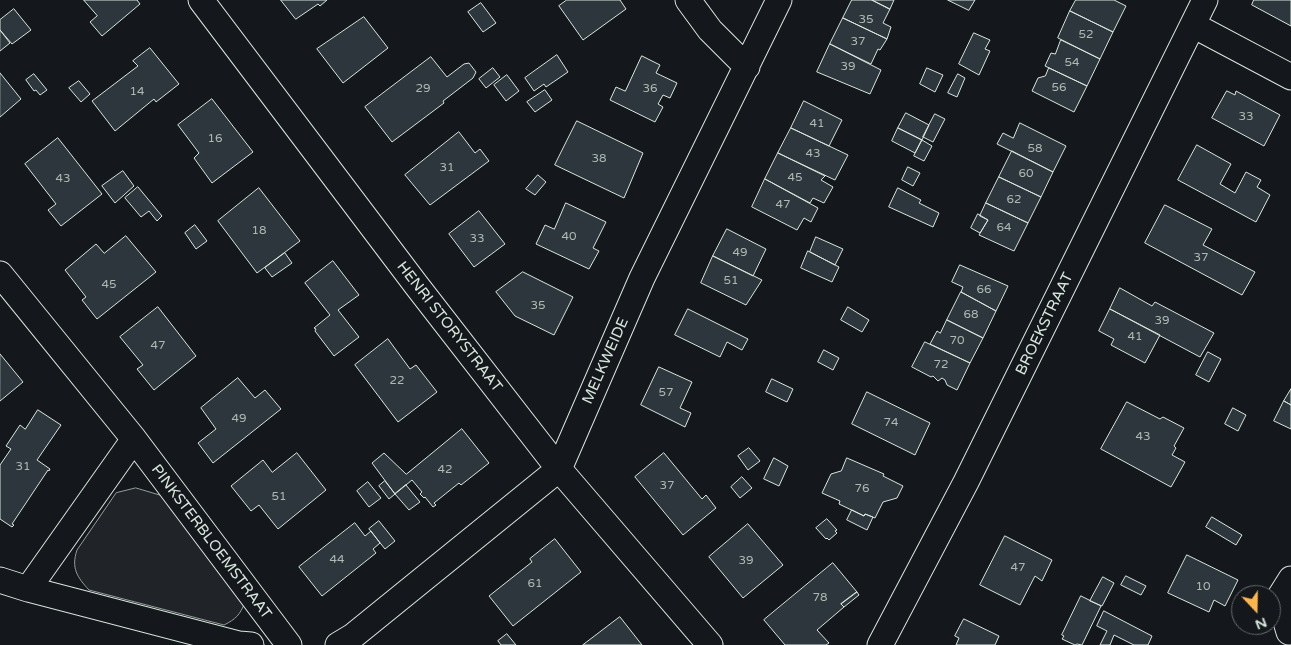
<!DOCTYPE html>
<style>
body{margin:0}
#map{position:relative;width:1291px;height:645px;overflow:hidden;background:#14181c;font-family:"Varela Round",sans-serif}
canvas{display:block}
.north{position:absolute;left:1231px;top:585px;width:50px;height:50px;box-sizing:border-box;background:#14181c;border:1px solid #626a69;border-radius:50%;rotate:159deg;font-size:14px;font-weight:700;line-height:20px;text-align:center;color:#d8e6dc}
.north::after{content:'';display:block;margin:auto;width:18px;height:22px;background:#ffb74d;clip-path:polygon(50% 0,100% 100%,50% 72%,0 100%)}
</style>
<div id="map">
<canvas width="1291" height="645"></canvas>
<div class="north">N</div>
</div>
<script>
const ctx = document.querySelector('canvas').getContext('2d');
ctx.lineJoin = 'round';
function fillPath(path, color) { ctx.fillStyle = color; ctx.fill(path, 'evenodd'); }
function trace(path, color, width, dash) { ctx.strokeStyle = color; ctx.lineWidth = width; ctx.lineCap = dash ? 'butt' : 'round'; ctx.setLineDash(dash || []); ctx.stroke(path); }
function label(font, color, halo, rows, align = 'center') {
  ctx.font = font + ' "Varela Round",sans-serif'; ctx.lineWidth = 4; ctx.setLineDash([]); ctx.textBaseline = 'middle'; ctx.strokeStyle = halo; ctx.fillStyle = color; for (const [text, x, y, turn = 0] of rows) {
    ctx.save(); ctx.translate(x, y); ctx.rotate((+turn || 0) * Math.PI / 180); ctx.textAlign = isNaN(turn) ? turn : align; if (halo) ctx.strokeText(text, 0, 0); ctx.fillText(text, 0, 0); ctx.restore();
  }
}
const green = new Path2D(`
 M136,488l27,8 82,106c-5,13 -9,17 -21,23l-135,-35c-12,-13 -18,-22 -12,-40l39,-57z`);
const building = new Path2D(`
 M84,0h53l3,4 -38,32 -12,-14 7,-6z
 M281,0h46l-7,6 -2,-2 -22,15z
 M567,0h53l6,9 -43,31 -24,-34z
 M852,0h20l18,9 -7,14 8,4 -4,12 -44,-21z
 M872,0h22l-4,9z
 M948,0h27l-6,10z
 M1076,0h38l12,6 -13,26 -43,-21z
 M1254,0h37v26l-39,-21z
 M481,3l15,20 -13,9 -15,-20z
 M14,9l17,21 -19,14 -12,-14v-10z
 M1070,11l43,21 -13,27 -42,-21z
 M364,17l24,31 -45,35 -26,-34z
 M843,18l44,21 -7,11 -2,-1 -7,15 -41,-20z
 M0,30l10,13 -10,8z
 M974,33l16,7 -5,9 5,2 -11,24 -20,-11z
 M1061,40l39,19 -13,27 -42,-20 6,-13 4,1z
 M830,44l51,26 -11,24 -53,-22z
 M150,48l29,36 -23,18 -2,-3 -39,32 -23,-30 46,-35 -5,-5z
 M557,55l11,17 -22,15 -2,-3 -10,7 -9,-13z
 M642,56l18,9 -4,8 21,10 -7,15 -7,-3 -5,9 5,3 -8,15 -45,-22 6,-13 9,4z
 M431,57l16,20 17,-13 5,-1 7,9 -3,6 -30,23 1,2 -52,39 -27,-35z
 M493,68l7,9 -14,11 -7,-9z
 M927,68l16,7 -8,17 -15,-8z
 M1049,68l38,18 -13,26 -42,-21 6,-13 7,-2z
 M0,73l21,26 -21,18z
 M34,74l13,16 -7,5 -4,-5 -2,1 -8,-11z
 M958,74l7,4 -8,19 -9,-4z
 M507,75l12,16 -13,10 -12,-16z
 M79,81l11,13 -9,8 -12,-14z
 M545,90l7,10 -17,12 -8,-10z
 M1227,91l8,4 1,-4 44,24 -16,31 -52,-28z
 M212,99l41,53 -41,31 -18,-25 5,-5 -21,-28z
 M804,101l38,19 -13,26 -38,-18z
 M906,113l23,12 -7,15 -24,-12z
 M935,114l10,5 -12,23 -10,-5z
 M577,121l66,32 -19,45 -69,-33z
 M1020,123l46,23 -13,26 -56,-28 6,-11 10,5z
 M791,128l57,27 -13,25 -57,-27z
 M898,128l24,12 -7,13 -23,-12z
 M459,132l16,21 5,-4 9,12 -59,44 -25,-30z
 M58,138l44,56 -41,32 -13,-16 8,-6 -31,-40z
 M922,140l10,6 -8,15 -10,-5z
 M1197,145l34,19 -11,20 15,9 11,-21 15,8 -4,7 13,8 -14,27 -78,-42z
 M1012,151l41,21 -12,25 -42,-20z
 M778,153l47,23 -4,4 12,7 -9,16 -11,-5 -3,5 -45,-24z
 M908,167l12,6 -7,13 -11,-6z
 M123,171l11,15 -19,17 -13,-17z
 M538,175l8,7 -11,13 -9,-6z
 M999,177l42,20 -13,26 -42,-20z
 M765,179l53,29 -7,14 -7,-4 -7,12 -45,-23z
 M138,187l24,29 -5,5 -8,-10 -8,6 -16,-19z
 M259,188l41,53 -43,32 -39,-52z
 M898,188l23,12 -2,3 20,10 -6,14 -44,-20z
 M566,203l40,19 -13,26 6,3 -10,18 -53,-25 9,-19 9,4z
 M986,203l42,20 -14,28 -35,-16 9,-15 -8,-4z
 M1165,205l47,24 -9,16 52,27 -13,23 -97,-52z
 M479,211l26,33 -31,23 -25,-33z
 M978,214l10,6 -8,13 -9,-5z
 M195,225l12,16 -11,8 -11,-16z
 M727,229l39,20 -13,27 -40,-20z
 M126,236l30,36 -59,47 -15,-19 4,-3 -21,-27 31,-26 8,9z
 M816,237l27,12 -8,16 -25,-13z
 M808,251l31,16 -7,15 -31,-14z
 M285,253l7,10 -20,14 -7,-9z
 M713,256l49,24 -16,25 -45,-22z
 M333,261l26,34 -21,15 21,27 -25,19 -19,-25 1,-2 -2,-1 16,-13 -25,-32z
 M960,265l48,21 -12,25 -35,-19 2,-5 -11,-5z
 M523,272l50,25 -19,38 -39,-19 -19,-24z
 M1120,288l32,18 3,-4 59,31 -14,24 -90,-48z
 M961,292l35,19 -13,27 -36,-18z
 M158,307l38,49 -42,34 -17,-21 6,-4 -23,-28z
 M848,307l21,13 -7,12 -21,-12z
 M688,309l60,30 -6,11 -15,-8 -7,15 -45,-22z
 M1110,309l50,26 -15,28 -34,-18 3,-6 -15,-8z
 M947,320l36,18 -13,25 -40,-19 7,-13 3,2z
 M388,339l22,30 6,-4 21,27 -39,30 -43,-57z
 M925,342l45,21 -13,27 -10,-5 -2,-5 -3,-2 -4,3 -5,-5 -2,1 -19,-10z
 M824,350l15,8 -6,12 -15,-8z
 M1208,352l13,7 -12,23 -13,-7z
 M0,354l23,28 -23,19z
 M659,367l33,15 -12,26 11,5 -6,14 -44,-22z
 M238,378l17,20 10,-8 16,19 -68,54 -15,-20 18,-14 -15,-21z
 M772,379l21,10 -6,13 -21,-10z
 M1291,389v16l-7,-4z
 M867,392l63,31 -15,32 -63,-31z
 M1284,401l7,4v24l-17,-8z
 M1127,402l33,17 3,-2 21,11 -10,18 2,2 -4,7 13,7 -14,25 -70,-38z
 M1233,408l13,7 -8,16 -13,-7z
 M38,410l23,15 -24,35 13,9 -1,2 -1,-1 -36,54 2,1 -2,2 -12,-8v-54l11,-16 -5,-3 14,-21 5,4z
 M462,429l27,34 -28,22 -2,-2 -25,20 2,2 -3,2 -8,-10 -1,1 -4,-4 2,-2 -10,-12 -17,14 -23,-31 12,-10 22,21z
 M749,448l11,13 -12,9 -10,-14z
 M297,453l29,37 -48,39 -19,-24 -8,6 -20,-25 32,-26 9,12z
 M664,453l38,46 4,-4 10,13 -33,27 -48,-58z
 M774,458l14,8 -9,20 -15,-7z
 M847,458l37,16 -1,2 20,10 -6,12 -14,4 -8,16 -10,-4 -1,2 -25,-12 1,-3 -18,-8 9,-19 10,-3z
 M742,477l10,11 -12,10 -9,-11z
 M385,481l10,13 -6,5 -10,-13z
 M368,482l13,16 -12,9 -12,-16z
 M406,485l14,17 -11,8 -14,-16z
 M852,510l12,6 1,-2 8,3 -6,13 -20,-10z
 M1212,517l30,18 -6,10 -30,-18z
 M827,519l10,11 -2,1 2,2 -8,7 -2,-2 -1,1 -10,-11z
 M379,521l16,20 -10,8 -16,-20z
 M355,523l10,13 6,-5 9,12 -7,6 3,4 -54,43 -23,-29z
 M748,524l35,41 -40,33 -34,-41z
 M1005,536l47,24 -10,21 -7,-5 -15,29 -40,-20z
 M555,539l26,33 -68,54 -24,-30 43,-34 -2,-3z
 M1187,555l51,25 -13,26 -11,-6 -5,12 -41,-19z
 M833,563l24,29 -16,12 3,3 -27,23 12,13 -3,2h-41l-21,-25z
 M1126,576l20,10 -5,9 -20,-10z
 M1103,577l11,6 -12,23 -12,-5z
 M857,592l2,3 -15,12 -3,-3z
 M1081,596l20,10 -19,39 -5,-1 -2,1 -13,-6 2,-3 -2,-1z
 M1104,611l48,25 -4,9h-14l-20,-10 -4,10h-10l7,-14 -10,-5z
 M620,617l22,28h-59z
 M964,619l35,17 -4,9h-39l3,-7 -4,-2z
 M507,634l9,11h-15l-3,-4z`);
const minor = new Path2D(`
 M201,0l216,286 142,183 151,176
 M688,0l22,30 37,37
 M1193,25l98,52
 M0,274l134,165
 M0,580l28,9 106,-150 155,206
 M28,589l211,55 12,1
 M1289,632l-10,-34 12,-19
 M338,645l15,-9 206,-167 83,-191 137,-278
 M880,645l86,-163 239,-482`);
const numberNames = [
 ["35",866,20],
 ["52",1086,35],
 ["37",858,42],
 ["54",1072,63],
 ["39",848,67],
 ["56",1059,88],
 ["29",423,89],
 ["36",650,89],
 ["14",137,92],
 ["33",1246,117],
 ["41",817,124],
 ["16",215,139],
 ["58",1035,149],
 ["43",813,154],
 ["38",599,159],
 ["31",447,168],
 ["60",1026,174],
 ["45",795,178],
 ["43",63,179],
 ["62",1014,200],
 ["47",783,205],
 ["64",1004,228],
 ["18",259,231],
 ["40",569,237],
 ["33",477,239],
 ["49",740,253],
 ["37",1201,258],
 ["51",731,281],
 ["45",109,285],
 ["66",984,290],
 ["35",538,306],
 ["68",971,315],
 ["39",1162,321],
 ["41",1135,337],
 ["70",957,341],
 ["47",158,346],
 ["72",941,365],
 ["22",397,381],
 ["57",666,393],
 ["49",239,419],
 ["74",891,423],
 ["43",1143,437],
 ["31",23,467],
 ["42",445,470],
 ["37",667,486],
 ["76",862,489],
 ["51",279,497],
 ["44",337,560],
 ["39",746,561],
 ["47",1018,568],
 ["61",535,584],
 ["10",1203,587],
 ["78",820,598]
];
const streetNames = [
 ["BROEKSTRAAT",1045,324,-64],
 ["HENRI STORYSTRAAT",449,327,52],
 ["MELKWEIDE",606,361,-66],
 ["PINKSTERBLOEMSTRAAT",211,542,53]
];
fillPath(green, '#202428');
trace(green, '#939e99', 1);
fillPath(building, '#2c363c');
trace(building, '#d8e6dc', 1);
trace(minor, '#d8e6dc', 27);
trace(minor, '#14181c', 25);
label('12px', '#adbab4', null, numberNames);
label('15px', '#d8e6dc', '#14181c', streetNames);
</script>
